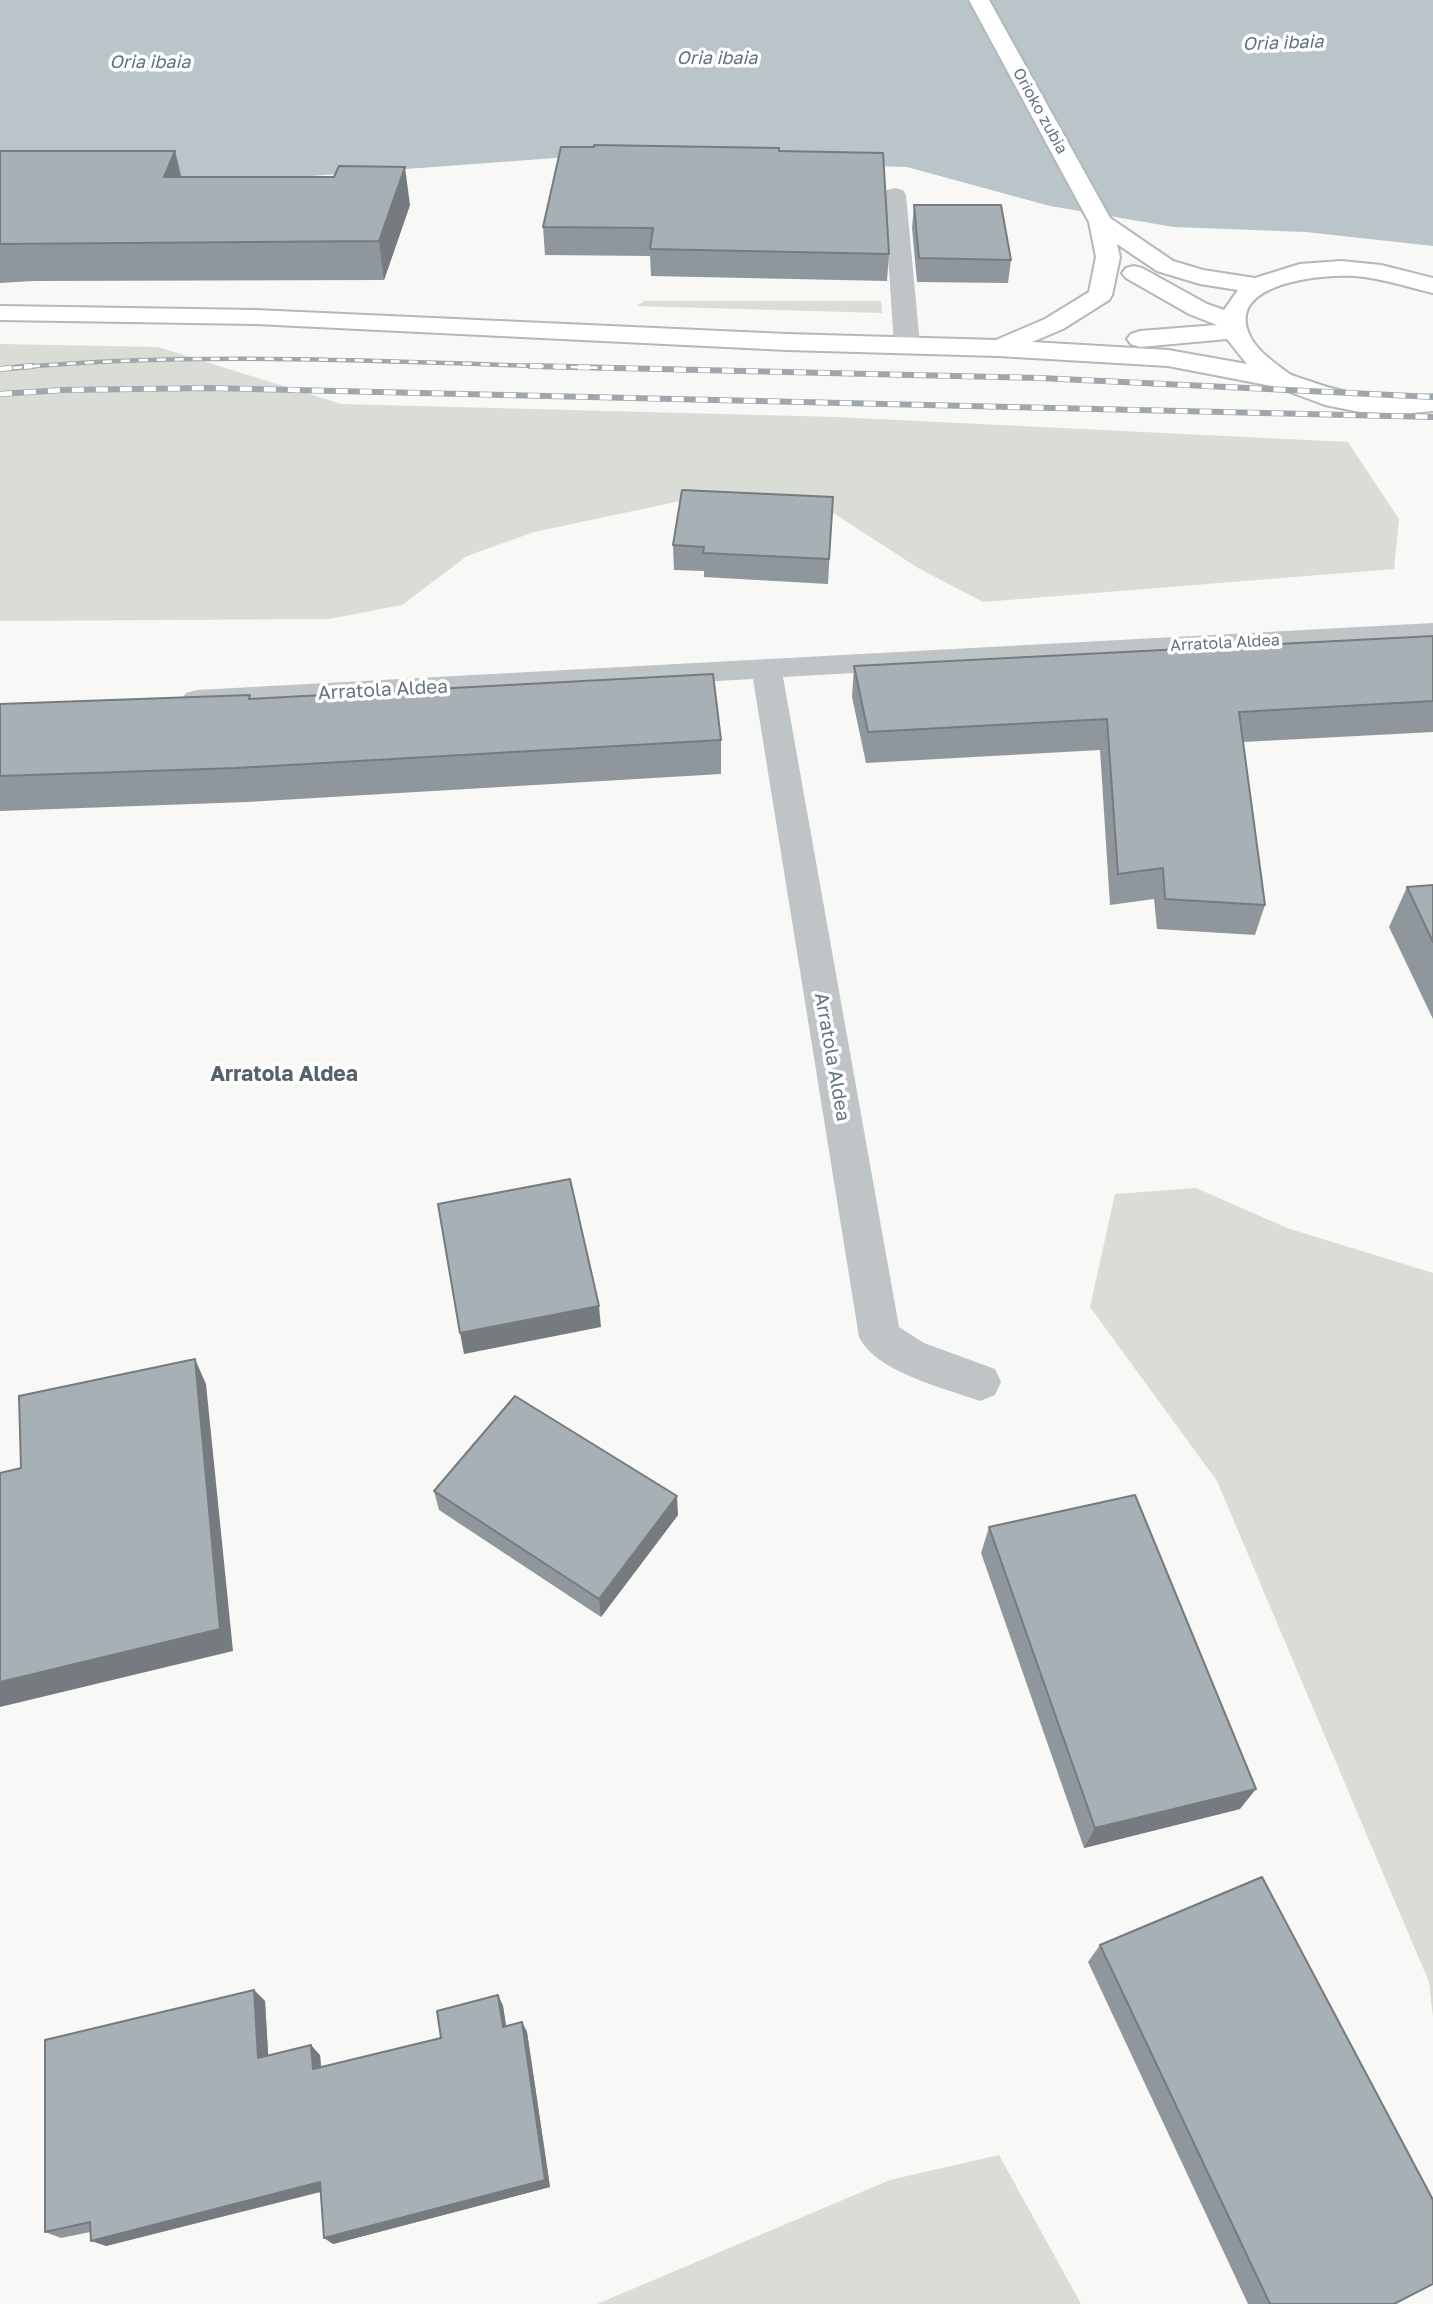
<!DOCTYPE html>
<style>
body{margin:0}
canvas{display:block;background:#f8f8f6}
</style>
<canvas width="1433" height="2304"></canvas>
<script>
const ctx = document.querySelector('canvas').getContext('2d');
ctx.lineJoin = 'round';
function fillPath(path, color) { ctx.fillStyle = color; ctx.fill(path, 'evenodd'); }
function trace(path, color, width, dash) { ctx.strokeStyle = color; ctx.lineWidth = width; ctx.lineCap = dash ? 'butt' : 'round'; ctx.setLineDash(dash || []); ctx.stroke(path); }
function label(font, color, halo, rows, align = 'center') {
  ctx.font = font + ' "Golos Text",sans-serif'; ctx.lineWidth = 7; ctx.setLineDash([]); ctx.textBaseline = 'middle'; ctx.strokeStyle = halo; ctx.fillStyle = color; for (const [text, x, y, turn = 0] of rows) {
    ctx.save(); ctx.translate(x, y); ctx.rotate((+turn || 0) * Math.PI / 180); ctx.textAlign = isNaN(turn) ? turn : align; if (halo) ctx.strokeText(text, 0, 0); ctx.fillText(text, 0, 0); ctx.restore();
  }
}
const green = new Path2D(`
 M645,301h236l1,12 -246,-7z
 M0,344l158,3 183,57 495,13 512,25 51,77 -5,50 -411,33 -65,-34 -83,-54 -59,-12 -91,-2 -151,32 -67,24 -65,49 -73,14 -329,2z
 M1196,1188l91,40 146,45v744l-4,-35 -212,-501 -127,-174 25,-113z
 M999,2155l82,149h-484l293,-124z`);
const water = new Path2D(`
 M0,0h1433v246l-127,-14 -132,-5 -124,-21 -143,-39 -338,-10 -326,24 -243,1z`);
const lane = new Path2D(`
 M895,188l8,2 3,5 14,150 -4,5 -9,3 -9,-3 -4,-5 -10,-150 3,-5z`);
const street = new Path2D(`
 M1433,623v18l-650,36 116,650 25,16 71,26 6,13 -6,13 -15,6c-36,-13 -104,-29 -121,-64l-106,-658 -556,31 -11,-3 -5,-7 5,-7 11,-3z`);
const highway = new Path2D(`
 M969,0h20l121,218 63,43 30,9 52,8 45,-14 41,-3 40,4 52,13v15c-26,-6 -51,-15 -78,-17 -31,-2 -131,6 -105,60 7,15 25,27 38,37 6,4 17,6 24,9 41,15 78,17 121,13v16l-32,3 -41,-2 -35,-7 -48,-18 -109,-21 -170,-10 -211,-6 -531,-26 -256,-4v-14l256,4 531,24 209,6 49,-21 44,-27 7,-35 -7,-35zM1117,244l40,27 43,13 38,6 -14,20 -17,-6 -65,-36 -8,-2 -8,2 -4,5 4,5 63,36 28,11 -77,6 -9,3 -4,5 4,5 9,3 87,-8 20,25 -79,-14 -136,-8 31,-13 46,-29 3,-5 8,-38z`);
const railFar1 = new Path2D(`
 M13,368c196,-18 395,-5 592,0`);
const rail = new Path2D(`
 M530,366l510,12 393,19
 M0,369l32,-3
 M0,394l63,-4 146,-2 1224,29`);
const wall = new Path2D(`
 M0,151h175l6,26 229,28 -26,75 -351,1 -33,2z
 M779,151l110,103 -2,27 -236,-5 -1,-20 -105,-1 -2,-28z
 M914,205l97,55 -3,23 -91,-1 -5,-54z
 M833,497l-5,87 -124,-7v-6l-30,-1 -1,-25z
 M1433,636v96l-190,10 22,163 -10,30 -98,-6 -3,-30 -44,6 -10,-155 -234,13 -14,-66 2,-31z
 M250,699l471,41v34l-474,28 -247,9v-107z
 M1433,885v134l-44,-92 18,-40z
 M434,1491l244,24 -77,102 -162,-107z
 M989,1527l251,282 -156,39 -103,-295z
 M1100,1945l294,359h-146l-160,-342z
 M254,1990l11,11 3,55 52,-1 1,12 120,-29 57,-43 5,11 3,20 16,-4 5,10 23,155 -217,57 -12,-52 -215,54 -16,-14 -29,6 -16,-6z`);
const shadedWall = new Path2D(`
 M175,151l9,37 -20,-11z
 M405,167l5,38 -26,75 -5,-39z
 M599,1306l2,21 -137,27 -4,-21z
 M195,1359l11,25 27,267 -233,56v-25z
 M677,1496l1,19 -77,102 -2,-18z
 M1256,1789l-16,20 -156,39 11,-20z
 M254,1990l11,11 4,67 -11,-10z
 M498,1995l5,11 5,32 -5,-11z
 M522,2022l5,10 23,155 -217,57 -9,-6z
 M311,2045l9,10 2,24 -9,-10z
 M320,2182l10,7 -224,57 -15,-5z`);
const building = new Path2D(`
 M594,145l185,3v3l104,2 6,101 -239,-5 3,-21 -110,-1 18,-80h33z
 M0,151h175l-11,26h170l5,-11 66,1 -26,74 -379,3z
 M914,205h87l10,55 -92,-2z
 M682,490l151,7 -4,62 -126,-6 1,-6 -31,-2z
 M1433,636v65l-194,11 26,193 -100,-6 -2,-31 -45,6 -11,-155 -239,13 -14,-66z
 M713,674l8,66 -484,28 -237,8v-72l250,-9 -1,4z
 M1433,885v57l-26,-55z
 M570,1179l29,127 -139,27 -22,-129z
 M195,1359l25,270 -220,53v-209l21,-5 -2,-72z
 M515,1396l162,100 -78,103 -165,-108z
 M1135,1495l121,294 -161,39 -106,-301z
 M1262,1877l171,323v84l-39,20h-124l-170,-359z
 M254,1990l4,68 53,-13 2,24 128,-31 -4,-27 61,-16 5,32 19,-5 23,158 -221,58 -4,-56 -229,59 -1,-19 -45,10v-192z`);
const farStreetnames = [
 ["Orioko zubia",1040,111,61],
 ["Arratola Aldea",1225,643,-3]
];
const farWaternames = [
 ["Oria ibaia",1283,43,-2],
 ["Oria ibaia",717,58],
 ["Oria ibaia",150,62]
];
const streetNames = [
 ["Arratola Aldea",383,690,-3],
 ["Arratola Aldea",832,1057,80]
];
const neighbourhoodNames = [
 ["Arratola Aldea",284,1074]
];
fillPath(green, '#d9ddd5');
fillPath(water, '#b9c5c9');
trace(highway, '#b3b8ba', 4);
fillPath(lane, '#bfc4c7');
fillPath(street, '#bfc4c7');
fillPath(highway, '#fff');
trace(railFar1, '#9fa7ac', 4.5);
trace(rail, '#9fa7ac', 6);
trace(railFar1, '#fff', 2.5, [9]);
trace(rail, '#fff', 4.5, [12]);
fillPath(wall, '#90979c');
fillPath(shadedWall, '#757b7f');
fillPath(building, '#a7b0b5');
trace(building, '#757b7f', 2);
label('16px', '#65767f', '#fff', farStreetnames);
label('italic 18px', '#607579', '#fff', farWaternames);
label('19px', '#65767f', '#fff', streetNames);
label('bold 21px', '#57636a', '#fff', neighbourhoodNames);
</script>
